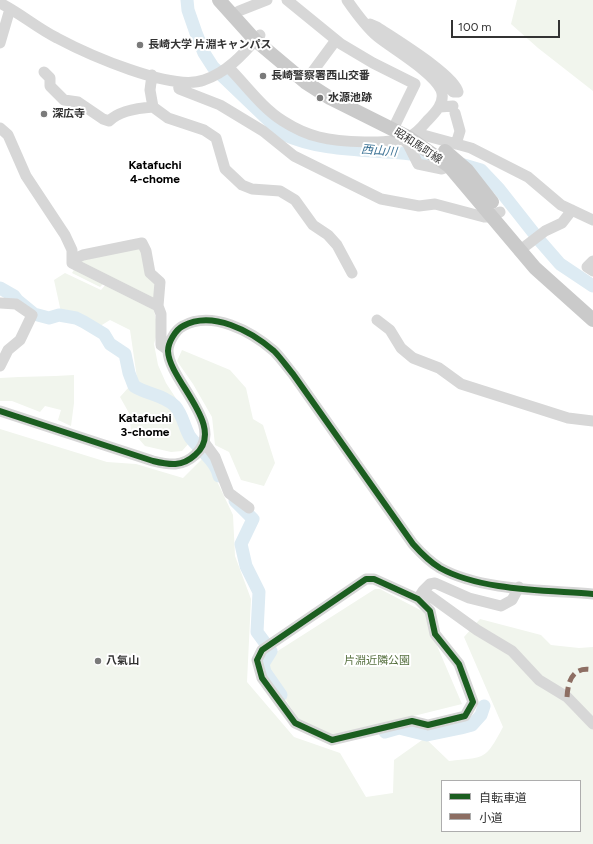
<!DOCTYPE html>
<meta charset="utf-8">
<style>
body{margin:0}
#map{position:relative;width:593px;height:844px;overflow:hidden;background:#fff;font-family:Figtree,"Noto Sans JP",sans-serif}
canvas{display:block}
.legend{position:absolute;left:441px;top:780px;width:140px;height:52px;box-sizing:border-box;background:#fff;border:1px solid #adadad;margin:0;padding:5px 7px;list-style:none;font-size:12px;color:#333}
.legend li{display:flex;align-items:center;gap:8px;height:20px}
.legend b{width:20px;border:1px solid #adadad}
.scale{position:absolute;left:451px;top:20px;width:109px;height:18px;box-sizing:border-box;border:2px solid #333;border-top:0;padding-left:5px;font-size:12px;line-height:14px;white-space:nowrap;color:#333;-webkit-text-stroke:3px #fff;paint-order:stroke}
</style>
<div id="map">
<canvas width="593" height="844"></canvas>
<ul class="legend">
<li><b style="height:5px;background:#1b5e20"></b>自転車道</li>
<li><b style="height:5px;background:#8d6e63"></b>小道</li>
</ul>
<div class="scale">100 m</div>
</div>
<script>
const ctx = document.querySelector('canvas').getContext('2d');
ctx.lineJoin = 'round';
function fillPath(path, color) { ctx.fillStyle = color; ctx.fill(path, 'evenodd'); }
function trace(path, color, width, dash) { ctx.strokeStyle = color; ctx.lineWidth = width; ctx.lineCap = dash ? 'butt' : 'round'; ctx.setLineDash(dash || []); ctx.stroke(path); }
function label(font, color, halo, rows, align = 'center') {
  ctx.font = font + ' Figtree,"Noto Sans JP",sans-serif'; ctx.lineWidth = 4; ctx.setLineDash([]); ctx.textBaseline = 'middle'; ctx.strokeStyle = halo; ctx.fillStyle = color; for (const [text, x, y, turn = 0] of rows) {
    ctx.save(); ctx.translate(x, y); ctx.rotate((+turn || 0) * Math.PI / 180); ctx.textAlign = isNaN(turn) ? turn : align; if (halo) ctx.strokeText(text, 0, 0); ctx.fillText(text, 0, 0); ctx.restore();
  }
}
const green = new Path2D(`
 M517,0h76v91l-55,-43 -27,-24z
 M140,246l18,36 -3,20 -46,-24 -9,9 -28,-14 7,-12z
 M65,273l36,17 5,-6 48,26 4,20 -4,14 4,21 8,18 22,34 5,13 -3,12 -8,9 -11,1 -26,-6 -14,-16 -2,-17 -9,-16 17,-19 -7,-48 -20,-10 -13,8 -24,-14 -12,-2 -7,-32z
 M182,350l48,20 16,18 7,31 10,6 12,38 -11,23 -23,-6 -12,-28 -14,-7 -3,-28 -19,-33 -16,-23z
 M74,375v28l-3,23 -13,-6 3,-10 -16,-4 -5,6 -28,-11h-12v-23c25,-2 49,-1 74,-3z
 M0,429l107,33 29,2 47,14 22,-22 28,59 2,41 16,43 -4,83 47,55 46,16 26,44 27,-4 1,-33 31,-22 24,23c36,-4 36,0 54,-34l-39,-90 16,-18 61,16 10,10 28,3 14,-1v197h-593zM442,781h138v50h-138z
 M375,589h5l46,24 6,21 30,70 -129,32 -34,-15 -30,-49 -1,-10 5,-8z`);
const river = new Path2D(`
 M187,0l1,10 8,23 8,20 9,14 70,67c48,22 104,13 155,24
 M457,163l24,7 18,19 41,52 20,23 33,22
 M0,288l14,8 3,4 17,14 15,4 10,-3 17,3 8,4 20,12 6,10 15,10 4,19 5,13c12,8 30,9 41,20 8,9 9,21 15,31 9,12 26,24 29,39
 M235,501l18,18 -12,25 5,22 13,26 -2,40 14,19 -8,13 2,8 16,23
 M385,732l14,-4 28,7 34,-7 11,-3 9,-10 3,-9`);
const minor = new Path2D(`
 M287,0l54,44 32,19 42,21 -22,45 15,15 10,20 24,5 7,-3
 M0,3c20,10 37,25 57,35 30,16 115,54 147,42 24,-8 40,-27 56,-45
 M233,15l6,-4 28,-11
 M370,24l7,3c16,11 78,48 81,65h-5l-10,-13 -14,-6
 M0,43l10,-34
 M229,68c17,17 33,40 54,53 11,7 23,13 36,16 19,5 72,8 90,0 8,-4 13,-10 18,-16 8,-8 19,-19 14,-31 -7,-17 -48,-41 -63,-53 -12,-10 -22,-24 -31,-37
 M44,72l6,6v8l14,14 14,2 25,17 6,2c10,-10 29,-13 44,-14l15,11 36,12 12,8 9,31 17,16 10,4 28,2 15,9 18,25 15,10 9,10 15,28
 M152,75l-2,15 3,17
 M178,82l1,7 41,16 43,26 31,25 87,43 38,7 16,-2 49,13h5l11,-5
 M305,82l31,-42
 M440,107l13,-1
 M455,113l5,18 -4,13
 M0,128l8,7 18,41 39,59 7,15v13l86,43
 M416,133l55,15 57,29 33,28 32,15
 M519,251l26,-20 17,-8 10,-13
 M72,260l11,-5 59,-12 4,8 4,22 10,9 -2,24 3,8v31l7,5
 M593,261l-6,6 6,4
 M0,303l16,1 16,11 -12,25 -12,10 -8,16
 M377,320l13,10 11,18 12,10 26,10 22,16 107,34 25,3
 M0,411l153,50c17,4 29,6 42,-6 33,-28 -26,-74 -27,-104 0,-8 7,-21 15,-25 29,-16 68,5 91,25 7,7 13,16 19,23l120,170c8,9 17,18 27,24 41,23 107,22 153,26
 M204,442l11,15 14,36 20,15
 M366,579h8l44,20 12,12 5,23 24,30 14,38 -8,14 -37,9 -16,-4 -80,19 -37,-17 -33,-45 -5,-18 5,-10z
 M423,591l7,-7 5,-1 34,15 32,8 11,-6 7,-13
 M418,599l5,-8 54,39 35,21 27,29 28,17 26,27`);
const major = new Path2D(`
 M219,0l36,40 50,42 25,16 78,39 41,29 86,102 58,52
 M445,151l22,19 25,32`);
const quiet = new Path2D(`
 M567,697c1,-17 6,-31 26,-27`);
const cycleway = new Path2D(`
 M0,411l153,50c17,4 29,6 42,-6 33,-28 -26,-74 -27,-104 0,-8 7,-21 15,-25 29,-16 68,5 91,25 7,7 13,16 19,23l120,170c8,9 17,18 27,24 41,23 107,22 153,26
 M366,579h8l44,20 12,12 5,23 24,30 14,38 -8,14 -37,9 -16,-4 -80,19 -37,-17 -33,-45 -5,-18 5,-10z`);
const markers = [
 [140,45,4,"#7a7a7a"],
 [263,76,4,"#7a7a7a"],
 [320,98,4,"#7a7a7a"],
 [44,114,4,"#7a7a7a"],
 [98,661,4,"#7a7a7a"]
];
const poiNames = [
 ["長崎大学 片淵キャンパス",148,45],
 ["長崎警察署西山交番",271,76],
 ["水源池跡",328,98],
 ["深広寺",52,114],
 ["八氣山",106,661]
];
const streetNames = [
 ["昭和馬町線",418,146,33]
];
const parkNames = [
 ["片淵近隣公園",377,661]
];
const waterNames = [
 ["西山川",379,151,5]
];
const neighbourhoodNames = [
 ["Katafuchi",155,165],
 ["4-chome",155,179],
 ["Katafuchi",145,418],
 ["3-chome",145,432]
];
fillPath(green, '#f1f5ed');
trace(river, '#ddebf3', 13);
trace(minor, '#d7d7d7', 11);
trace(major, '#cacaca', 14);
trace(quiet, '#8d6e63', 5, [10, 5]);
trace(cycleway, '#1b5e20', 6);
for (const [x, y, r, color] of markers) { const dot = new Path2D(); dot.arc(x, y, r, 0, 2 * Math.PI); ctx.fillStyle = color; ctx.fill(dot); trace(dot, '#fff', 1.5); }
label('bold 11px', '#333', '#fff', poiNames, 'left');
label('11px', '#333', '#fff', streetNames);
label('11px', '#56703f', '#fff', parkNames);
label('italic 12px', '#3f7597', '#fff', waterNames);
label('bold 12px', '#000', '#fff', neighbourhoodNames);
</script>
